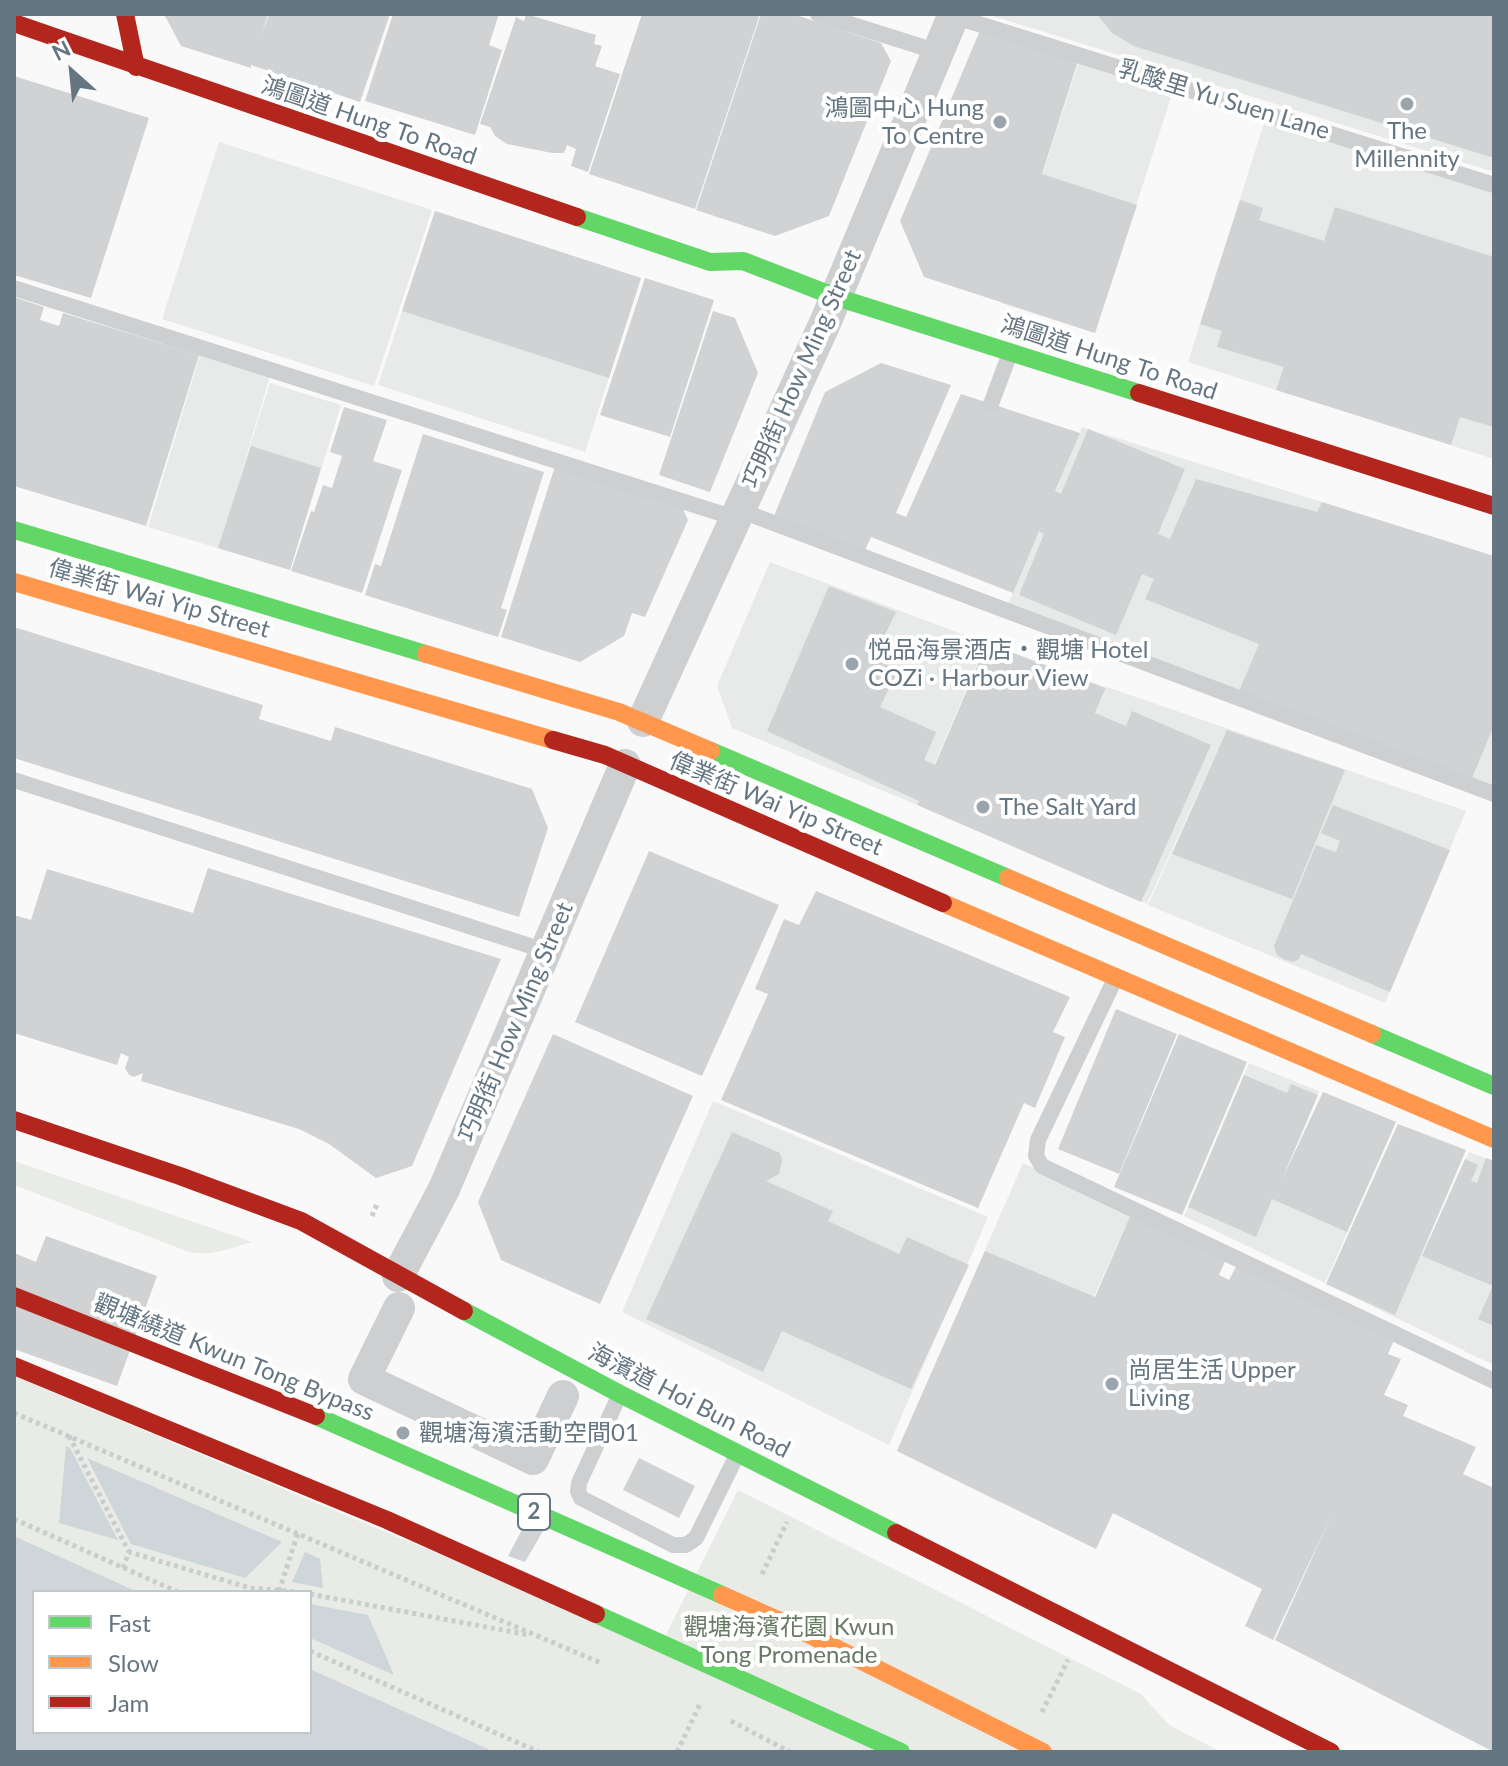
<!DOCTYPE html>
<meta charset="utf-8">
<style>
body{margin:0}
#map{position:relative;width:1508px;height:1766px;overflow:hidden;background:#f9f9f9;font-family:Lato,sans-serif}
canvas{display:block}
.frame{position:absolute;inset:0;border:16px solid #657683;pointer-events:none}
.legend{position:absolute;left:32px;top:1590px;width:280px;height:144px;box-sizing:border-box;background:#fff;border:2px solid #c1c8cd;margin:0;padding:10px 14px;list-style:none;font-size:24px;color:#657683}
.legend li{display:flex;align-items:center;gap:16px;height:40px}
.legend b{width:40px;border:2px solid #c1c8cd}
.north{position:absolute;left:32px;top:32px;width:80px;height:80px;-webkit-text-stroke:6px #fff;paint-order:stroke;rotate:333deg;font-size:22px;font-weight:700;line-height:32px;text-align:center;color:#657683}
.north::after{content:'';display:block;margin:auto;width:28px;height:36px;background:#657683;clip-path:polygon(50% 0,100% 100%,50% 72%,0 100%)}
</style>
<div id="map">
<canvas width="1508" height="1766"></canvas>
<div class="frame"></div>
<ul class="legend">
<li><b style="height:10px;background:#63d668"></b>Fast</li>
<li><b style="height:10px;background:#ff974d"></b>Slow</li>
<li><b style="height:10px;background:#b3261e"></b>Jam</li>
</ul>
<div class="north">N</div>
</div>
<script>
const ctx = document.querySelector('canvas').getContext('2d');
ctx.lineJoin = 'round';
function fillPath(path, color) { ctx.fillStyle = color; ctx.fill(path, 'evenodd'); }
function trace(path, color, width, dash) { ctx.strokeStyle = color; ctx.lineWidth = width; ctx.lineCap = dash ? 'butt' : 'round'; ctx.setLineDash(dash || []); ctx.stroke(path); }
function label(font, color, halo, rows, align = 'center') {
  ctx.font = font + ' Lato,"Noto Sans TC",sans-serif'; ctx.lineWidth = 8; ctx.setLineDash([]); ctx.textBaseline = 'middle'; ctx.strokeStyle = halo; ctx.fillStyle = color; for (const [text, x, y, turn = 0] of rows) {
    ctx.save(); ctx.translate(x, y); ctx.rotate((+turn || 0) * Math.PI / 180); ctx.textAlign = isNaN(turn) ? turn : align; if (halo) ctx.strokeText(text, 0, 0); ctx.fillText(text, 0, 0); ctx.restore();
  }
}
const built = new Path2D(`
 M993,14h501v158l-501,-156z
 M1080,58l94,30 -79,245 -94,-30z
 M1266,117l228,72v270l-306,-97z
 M219,142l213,68 -58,176 -212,-67z
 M435,211l206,67 -56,174 -207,-67z
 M200,355l70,21 -32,108 32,-101 71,22 -51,165 -142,-43z
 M1082,427l240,75 -83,189 -231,-87z
 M770,562l216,81 -69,162 -185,-77 -15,-42z
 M1107,687l359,124 -81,192 -237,-98 74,-164 -75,163 -115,-50z
 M1494,726v60l-22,-8z
 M1249,1063l70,28 -36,86 40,-85 73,30 -71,161 -141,-67z
 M713,1101l275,116 -99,228 -267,-133z
 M1398,1124l68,26 -50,118 53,-116 25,9v204l-30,-14 3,-7 -4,6 -137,-66z
 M1023,1163l108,51 -130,289 -104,-52z`);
const green = new Path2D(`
 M14,1161l221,75 17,6c-22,6 -40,15 -63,10l-175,-67z
 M14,1376l646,271 78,-157 403,204 28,31 52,27h-726l-185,-83v-77h-172l-124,-56z`);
const water = new Path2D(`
 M66,1446l4,2 48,92 -59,-17z
 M87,1458l195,84 -37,36 -114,-34z
 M14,1536l124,56h-104v140h276v-63l185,83h-481z
 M305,1552l15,7 3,29 -31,-6z
 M310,1604l58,11 26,60 -84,-37z`);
const building = new Path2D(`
 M164,14h104l-6,21 7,-21h121l-30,88 -109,-37v3l-70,-22z
 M393,14h106l-10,31 13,5 -27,85 -110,-34z
 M526,14l70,21 -2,9 8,2 -7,20 25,8 -32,98 -17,-6 5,-17 -9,-4 -3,8h-12l-45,-9 -12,-8 -5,-9 -10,-3 36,-107 8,4z
 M642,14h118l-65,195 -106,-35z
 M761,14h32l88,29 10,18 -62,155 -54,20 -79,-26z
 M1097,14h397v144l-360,-112 -22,-13z
 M981,28l98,30 -37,116 95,31 -42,128 -171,-56 -24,-56z
 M14,76l135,42 -58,180 -77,-23z
 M1240,200l23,8 -4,12 65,21 11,-34 159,50v170l-34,-10 -9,28 -175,-55 8,-23 -67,-20 5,-16 -22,-7z
 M435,211l206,67 -32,100 -207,-67z
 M645,278l69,22 -44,137 -70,-22z
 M14,297l30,10 -4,13 19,6 4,-13 136,42 -53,171 -132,-40z
 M713,311l22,7 23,55 -48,119 -51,-17z
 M881,363l70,22 -55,128 10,4 55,-123 119,39 -25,58 6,3 27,-65 97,40 -27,65 12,5 26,-60 121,33 5,-10 172,54v170l-22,52 -233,-87 20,-47 -114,-45 9,-20 -12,-5 -26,61 -97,-40 25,-61 -5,-3 -26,62 -142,-56 -6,13 -91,-34 51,-124z
 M344,407l43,13 -14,41 29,9 -40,123 -71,-22 20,-60 3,1 9,-27 9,3 10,-32 -12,-4z
 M423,434l121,38 -43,136 6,2 -9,27 -133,-42 10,-31 6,2z
 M251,446l70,22 -31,102 -72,-22z
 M555,466l127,41 6,13 -43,97 -13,-4 -8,23 -44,26 -79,-25z
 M829,586l67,26 -23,47 25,11 -18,37 56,25 -12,28 11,5 52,-122 119,45 -11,25 31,13 6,-15 79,34 -70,157 -224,-97 2,-4 -152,-70z
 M14,627l249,78 -4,14 72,22 4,-14 197,62 16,39 -29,89 -505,-159z
 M1227,730l118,40 -53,129 -120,-45z
 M1333,805l117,45 -60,142 -89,-38 -2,5 -6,3 -8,-2 -8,-5 -3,-9 42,-101 20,7 4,-11 -19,-8z
 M649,851l130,54 -77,171 -127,-54z
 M208,868l293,91 -89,207 -36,12 -47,-34 -30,-15 -158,-48 2,-8 -9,4 -5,-2 -4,-7 4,-11 -8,-4 -4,12 -103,-32v-118l17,5 16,-51 146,44z
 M816,891l254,106 -17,35 12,5 -30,71 -11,-5 -46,105 -257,-108 47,-106 -13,-5 29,-70 15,6z
 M1116,1009l61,25 -58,140 -61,-25z
 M553,1034l140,62 -93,208 -99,-44 -23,-58z
 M1179,1034l68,28 -65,153 -68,-28z
 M1244,1075l43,18 4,-9 27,11 -38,89 43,-92 73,30 -49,110 -75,-33 -16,38 -68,-30z
 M1398,1124l68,26 -71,165 -69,-31z
 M732,1132l48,21 2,7 -3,14 -13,7 67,30 -5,10 71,33 8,-17 62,28 -58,124 -129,-58 -19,41 -117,-53z
 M1486,1158l8,3v165l-16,-7 15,-33 -71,-30 43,-97 13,6 -7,16 6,2z
 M1131,1214l95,45 -7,16 10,5 8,-15 157,75 -6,14 13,5 -17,36 24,10 -5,11 73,31 -13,27 31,14v264l-219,-112 57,-126 -59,126 -28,-14 17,-37 -149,-76 -17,36 -199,-98 88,-200 110,46z
 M46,1236l111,40 -40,110 -103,-37v-96l22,9z
 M639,1458l56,28 -16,32 -56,-28z
 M525,1524l18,7 -18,31 -17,-6z`);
const path = new Path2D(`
 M372,1216l6,-14
 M14,1413l587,250
 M69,1436l60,116
 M14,1519l164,73
 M123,1568l6,-16 121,36 48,4
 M762,1574l25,-52
 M279,1591l19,-58
 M310,1594l219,41
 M310,1651l229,101
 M1042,1712l26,-52
 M731,1721l59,31
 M677,1752l24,-50`);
const lane = new Path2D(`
 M818,14l120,38
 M953,16l541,169
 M14,288l721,230
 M991,404l19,-51
 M739,510l755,284
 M14,780l532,171
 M1115,979l-77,161 -2,16 6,10 452,215
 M619,1396l-40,87 -1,8 3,7 92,47h13l10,-7 41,-83`);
const street = new Path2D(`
 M643,721l182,-398 129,-309
 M398,1276l46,-87 181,-424
 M399,1308l-35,71 169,80 30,-63`);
const fast = new Path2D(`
 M577,217l133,45 33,-1 93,36 303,96
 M14,530l412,124
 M711,751l297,127
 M1372,1034l122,52
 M464,1311l156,83 276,139
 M316,1416l406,179
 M596,1614l305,138`);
const slow = new Path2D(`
 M14,582l539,158
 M426,654l193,58 92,39
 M1008,878l364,156
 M943,903l551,236
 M722,1595l78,35 243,122`);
const jam = new Path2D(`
 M125,14l11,53
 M14,23l563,194
 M1139,393l355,113
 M553,740l52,15 338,148
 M14,1120l166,56 121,45 163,90
 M14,1296l302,120
 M14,1366l373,154 209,94
 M896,1533l435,219`);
const markers = [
 [1407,104,8,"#99a4ac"],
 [1000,122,8,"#99a4ac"],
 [852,664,8,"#99a4ac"],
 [983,807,8,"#99a4ac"],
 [1112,1384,8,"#99a4ac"],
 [403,1433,8,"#99a4ac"]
];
const shields = [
 [534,1512,32]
];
const shieldNames = [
 ["2",534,1512]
];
const streetNames = [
 ["乳酸里 Yu Suen Lane",1224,100,17],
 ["鴻圖道 Hung To Road",369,121,19],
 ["鴻圖道 Hung To Road",1109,358,18],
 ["巧明街 How Ming Street",802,369,-66],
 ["偉業街 Wai Yip Street",159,599,16],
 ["偉業街 Wai Yip Street",776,804,23],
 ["巧明街 How Ming Street",516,1022,-67],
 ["觀塘繞道 Kwun Tong Bypass",234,1358,22],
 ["海濱道 Hoi Bun Road",689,1401,27]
];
const poiNames = [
 ["鴻圖中心 Hung",984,108,"right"],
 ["To Centre",984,136,"right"],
 ["The",1407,131,"center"],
 ["Millennity",1407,159,"center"],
 ["悦品海景酒店‧觀塘 Hotel",868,650],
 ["COZi ∙ Harbour View",868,678],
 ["The Salt Yard",999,807],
 ["尚居生活 Upper",1128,1370],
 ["Living",1128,1398],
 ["觀塘海濱活動空間01",419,1433]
];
const parkNames = [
 ["觀塘海濱花園 Kwun",789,1627],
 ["Tong Promenade",789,1655]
];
fillPath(built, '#e8e9e9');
fillPath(green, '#e8ebe6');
fillPath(water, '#ced6d9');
fillPath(building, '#d0d2d3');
trace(path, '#cbcccd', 5, [4, 4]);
trace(lane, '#cecfd0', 16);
trace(street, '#cecfd0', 32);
trace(fast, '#63d668', 18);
trace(slow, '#ff974d', 18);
trace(jam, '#b3261e', 18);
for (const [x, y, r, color] of markers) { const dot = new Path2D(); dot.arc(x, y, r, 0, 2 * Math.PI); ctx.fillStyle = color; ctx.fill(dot); trace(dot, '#fff', 3); }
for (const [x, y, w] of shields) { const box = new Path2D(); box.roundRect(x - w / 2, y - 18, w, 36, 6); ctx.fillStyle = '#fff'; ctx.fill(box); trace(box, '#657683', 2); }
label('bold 22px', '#657683', null, shieldNames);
label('24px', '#657683', '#fff', streetNames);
label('24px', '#657683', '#fff', poiNames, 'left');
label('24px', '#687a64', '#fff', parkNames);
</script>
